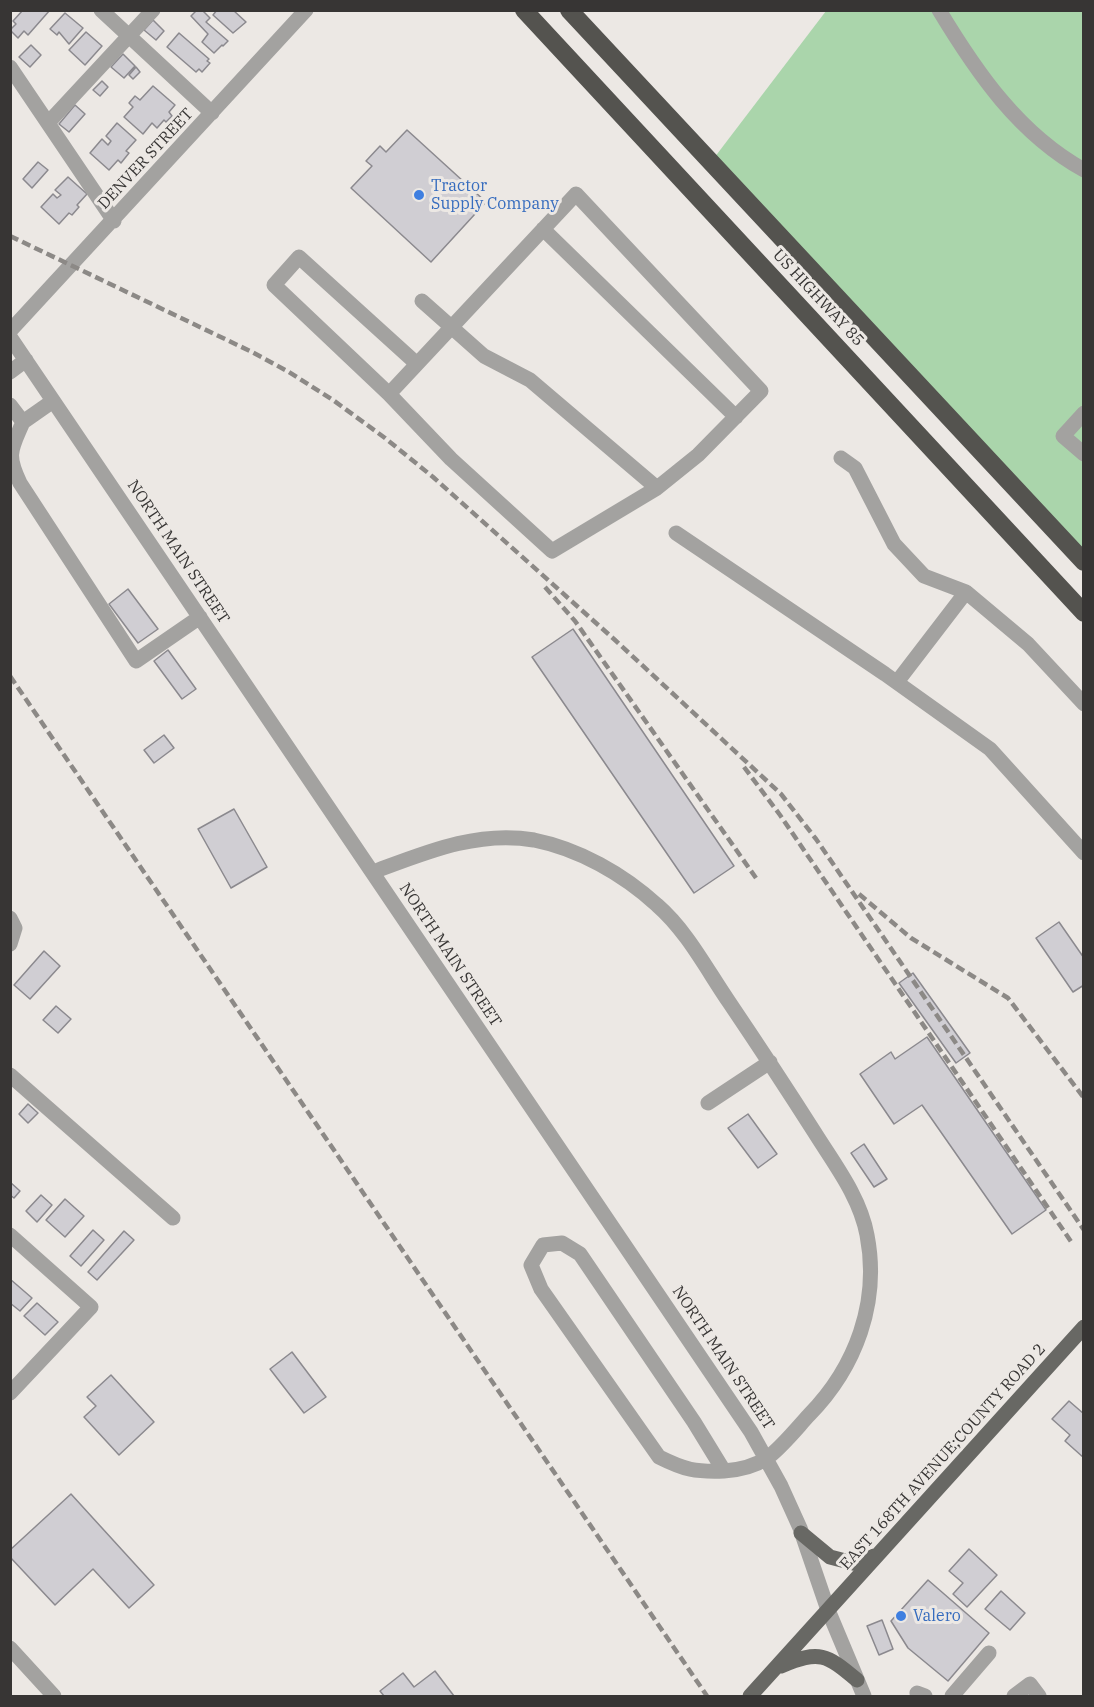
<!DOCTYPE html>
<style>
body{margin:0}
#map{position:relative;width:1094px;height:1707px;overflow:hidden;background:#ece8e4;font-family:"IBM Plex Serif",serif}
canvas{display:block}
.frame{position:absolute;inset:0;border:12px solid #373534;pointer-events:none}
</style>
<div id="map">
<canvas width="1094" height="1707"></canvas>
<div class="frame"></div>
</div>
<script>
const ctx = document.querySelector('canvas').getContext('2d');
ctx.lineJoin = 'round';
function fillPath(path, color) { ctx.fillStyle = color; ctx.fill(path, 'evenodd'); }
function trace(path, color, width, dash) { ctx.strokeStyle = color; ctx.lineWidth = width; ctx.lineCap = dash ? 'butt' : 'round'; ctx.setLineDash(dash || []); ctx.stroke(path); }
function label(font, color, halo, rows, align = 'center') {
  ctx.font = font + ' "IBM Plex Serif",serif'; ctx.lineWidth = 6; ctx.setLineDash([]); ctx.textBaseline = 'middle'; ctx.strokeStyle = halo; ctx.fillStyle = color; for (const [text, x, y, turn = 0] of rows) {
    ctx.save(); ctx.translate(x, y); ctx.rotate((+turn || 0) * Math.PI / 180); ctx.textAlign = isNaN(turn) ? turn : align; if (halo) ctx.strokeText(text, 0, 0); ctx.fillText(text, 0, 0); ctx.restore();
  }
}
const green = new Path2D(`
 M826,11h257v551l-372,-400z`);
const building = new Path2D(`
 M23,10h27l-22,25 -4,-4 -6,7 -8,-8 6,-6 -3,-3z
 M197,10h5l8,8 -4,4 22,19 -5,5 -1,-1 -8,8 -12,-11 6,-8 -17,-18z
 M217,10h16l13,12 -13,11 -20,-18z
 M65,13l18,15 -14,16 -10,-12 -2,3 -7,-6z
 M153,20l11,11 -8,9 -12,-10z
 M86,32l16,14 -17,19 -16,-15z
 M179,33l30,26 -2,2 3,2 -8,9 -3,-3 -3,3 -29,-25z
 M31,45l10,10 -11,12 -11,-10z
 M123,54l12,12 -11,12 -13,-11z
 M136,67l4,5 -7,7 -4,-4z
 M102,81l6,6 -8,9 -7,-6z
 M153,86l22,19 -6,7 3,4 -6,6 -2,-2 -7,8 -5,-5 -9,11 -19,-17 9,-10 -4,-4 6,-7 5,4z
 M75,105l10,9 -16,18 -10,-8z
 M117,123l19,17 -10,11 3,2 -8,10 -3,-3 -9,10 -19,-17 12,-14 6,6 3,-4 -5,-5z
 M407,130l79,72 -55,60 -80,-74 21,-22 -6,-5 14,-15 6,6z
 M38,162l10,8 -16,18 -9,-9z
 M68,177l19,17 -10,11 2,2 -7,8 -3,-2 -10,11 -18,-17 12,-13 4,4 4,-3 -6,-5z
 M128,589l30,40 -20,14 -29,-39z
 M573,629l161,237 -40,27 -162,-236z
 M168,650l28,39 -14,10 -28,-38z
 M164,735l10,13 -20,15 -10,-13z
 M234,809l33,58 -36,21 -33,-59z
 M1059,922l25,36v27l-11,7 -37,-54z
 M44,951l16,15 -30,33 -16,-14z
 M913,973l57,80 -14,10 -57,-80z
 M56,1006l15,13 -13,14 -15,-13z
 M927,1037l119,173 -34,24 -90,-129 -28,19 -34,-50 31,-22 4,7z
 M28,1104l10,9 -10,10 -9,-9z
 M748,1114l29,40 -19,14 -30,-40z
 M864,1144l23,35 -13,8 -23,-34z
 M10,1182l10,9 -6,7 -4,-3z
 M41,1195l11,10 -15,17 -11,-11z
 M65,1199l19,17 -19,21 -19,-17z
 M93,1230l11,10 -23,26 -11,-10z
 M124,1231l10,9 -37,40 -9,-8z
 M10,1279l22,19 -12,13 -10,-8z
 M37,1303l21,19 -13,13 -21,-19z
 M292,1352l34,45 -22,16 -34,-44z
 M111,1375l43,47 -35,33 -35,-38 12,-11 -9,-9z
 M1069,1401l15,13v44l-19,-17 5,-6 -18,-16z
 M71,1494l83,91 -25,23 -36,-39 -38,36 -45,-48v-7z
 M969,1549l28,26 -30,32 -14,-13 10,-11 -14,-12z
 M928,1580l61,53 -41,48 -40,-33 -17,-27z
 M1001,1591l24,22 -15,17 -25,-21z
 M882,1620l11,29 -14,6 -12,-29z
 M435,1671l19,25h-70l-4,-5 23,-18 11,14z`);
const minor = new Path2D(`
 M101,10l111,103
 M939,10c38,63 80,124 145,160
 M10,67l104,154
 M48,123l105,-113
 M543,229l193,188
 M422,301l62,55 46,24 127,108 41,-33 63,-64 -185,-197 -187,200 62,65 101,92 105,-63
 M10,331l296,-321
 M10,337l741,1095 30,54 19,42 28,82 36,86
 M10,372l16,-12
 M389,394l-115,-109 25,-28 118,107
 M10,405l13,17 30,-21
 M1084,413l-21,23 21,18
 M23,422c-12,28 -17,32 -3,61l116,178 64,-44
 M841,458l14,10 39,76 30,32 42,16
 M676,533l209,141 105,75 94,104
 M897,682l69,-90 62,52 56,60
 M373,872c51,-19 104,-42 161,-32 45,9 89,34 123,65 30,26 50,65 72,97 29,43 58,87 86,131 20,32 45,64 52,102 13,67 -11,132 -58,180 -12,13 -28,33 -42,43 -12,8 -29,12 -43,13l-30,-49 -114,-168 -18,-11 -19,2 -12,20 10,24 118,168c26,13 36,15 65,14
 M10,918l5,10 -5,16
 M10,1075l163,143
 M708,1103l62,-41
 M10,1235l81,72 -81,86
 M10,1648l44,48
 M917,1693l8,3
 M952,1696l37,-43
 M1014,1696l16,-12 9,12`);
const major = new Path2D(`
 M801,1533l29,24 27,7 17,-8
 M781,1666c39,-16 45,-12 76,14
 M750,1696l334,-369`);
const highway = new Path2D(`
 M524,10l560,603
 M569,10l515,552`);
const rail = new Path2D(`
 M10,236l242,116 37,20 44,28 52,38 48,39 182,163 166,154 35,45 268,391
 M545,587l30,34 181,257
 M10,676l697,1020
 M744,767l36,48 292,428
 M859,894l52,44 97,60 76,100`);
const markers = [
 [419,195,6,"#3f7fe0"],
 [901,1616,6,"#3f7fe0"]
];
const streetNames = [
 ["DENVER STREET",146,159,-47],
 ["US HIGHWAY 85",818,298,47],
 ["NORTH MAIN STREET",178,552,56],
 ["NORTH MAIN STREET",450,955,56],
 ["NORTH MAIN STREET",723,1358,56],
 ["EAST 168TH AVENUE;COUNTY ROAD 2",943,1457,-48]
];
const shopNames = [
 ["Tractor",431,186],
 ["Supply Company",431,204],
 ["Valero",913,1616]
];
fillPath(green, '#aad5ab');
fillPath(building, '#d0ced3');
trace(building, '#8b898e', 1.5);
trace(minor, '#a3a2a0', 15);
trace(major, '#686864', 15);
trace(highway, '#54534f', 18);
trace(rail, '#8c8986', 4.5, [9, 4.5]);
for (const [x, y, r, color] of markers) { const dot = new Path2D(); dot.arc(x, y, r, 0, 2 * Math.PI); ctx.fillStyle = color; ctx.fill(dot); trace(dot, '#ece8e4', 2); }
label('16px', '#373534', '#ece8e4', streetNames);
label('16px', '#366cbe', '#ece8e4', shopNames, 'left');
</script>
